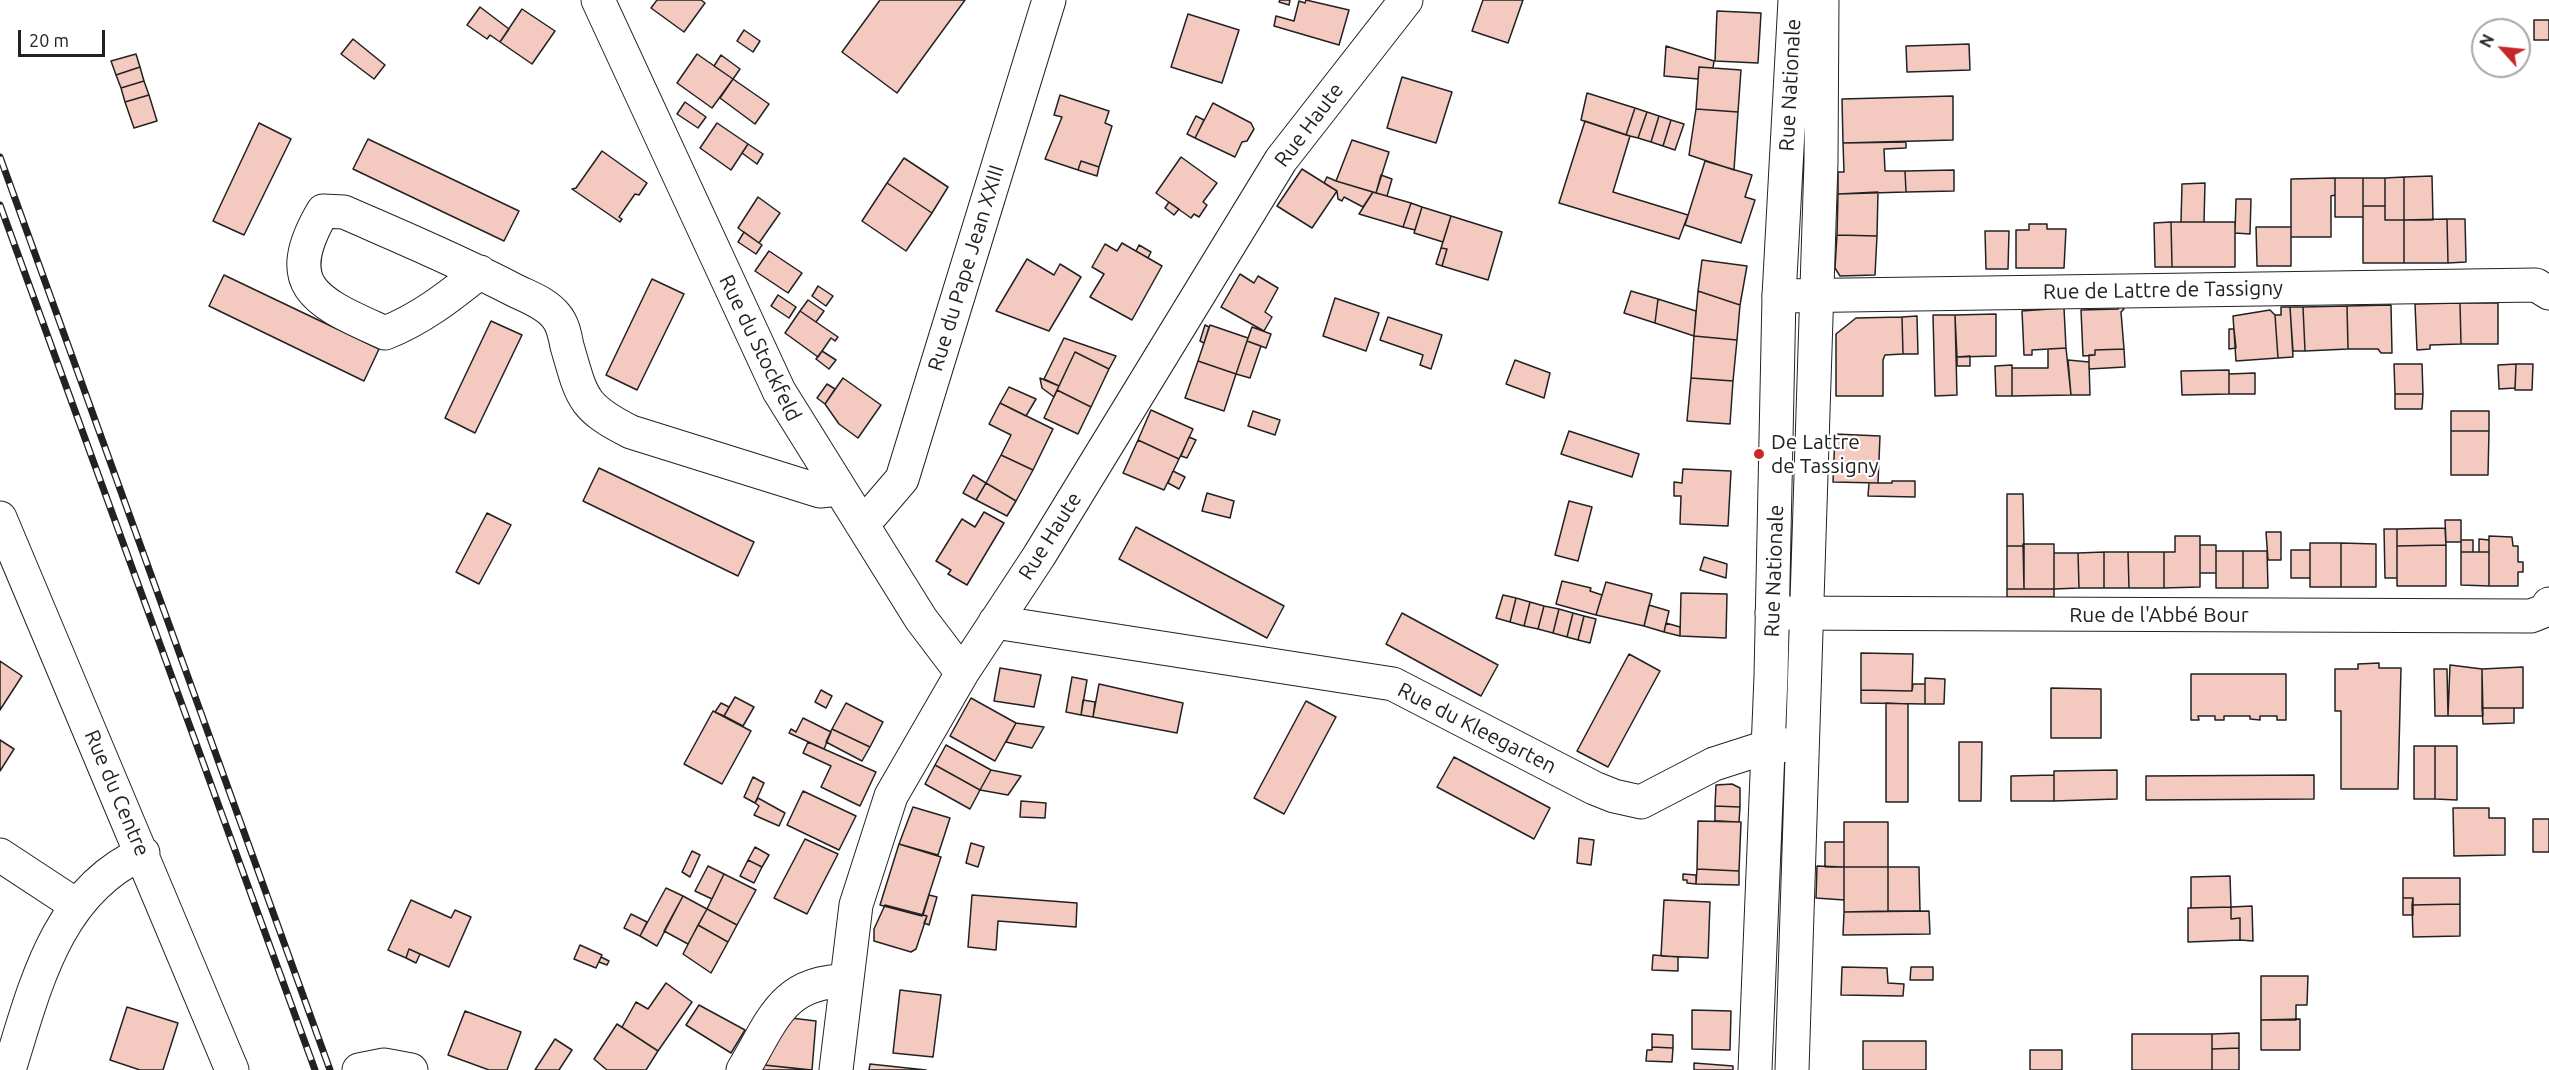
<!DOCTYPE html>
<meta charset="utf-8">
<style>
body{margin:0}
#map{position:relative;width:2549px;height:1070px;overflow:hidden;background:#fff;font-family:Ubuntu,sans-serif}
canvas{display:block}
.north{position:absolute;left:2471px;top:18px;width:60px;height:60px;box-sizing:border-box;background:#fff;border:2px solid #a7a7a7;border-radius:50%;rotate:297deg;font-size:16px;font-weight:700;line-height:24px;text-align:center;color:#222}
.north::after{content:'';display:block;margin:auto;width:21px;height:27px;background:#c62828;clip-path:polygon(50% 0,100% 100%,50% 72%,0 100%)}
.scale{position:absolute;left:18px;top:30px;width:87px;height:27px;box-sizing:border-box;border:3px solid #222;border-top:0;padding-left:8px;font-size:18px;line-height:21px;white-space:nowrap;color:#222;-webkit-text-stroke:4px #fff;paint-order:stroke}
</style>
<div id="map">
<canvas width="2549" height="1070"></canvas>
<div class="north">N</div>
<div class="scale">20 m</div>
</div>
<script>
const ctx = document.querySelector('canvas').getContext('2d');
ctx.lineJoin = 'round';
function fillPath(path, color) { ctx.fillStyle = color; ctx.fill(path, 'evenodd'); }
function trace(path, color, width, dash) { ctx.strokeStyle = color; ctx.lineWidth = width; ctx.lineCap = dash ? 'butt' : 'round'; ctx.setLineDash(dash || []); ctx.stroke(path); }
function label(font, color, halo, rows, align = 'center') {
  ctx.font = font + ' Ubuntu,sans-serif'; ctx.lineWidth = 4.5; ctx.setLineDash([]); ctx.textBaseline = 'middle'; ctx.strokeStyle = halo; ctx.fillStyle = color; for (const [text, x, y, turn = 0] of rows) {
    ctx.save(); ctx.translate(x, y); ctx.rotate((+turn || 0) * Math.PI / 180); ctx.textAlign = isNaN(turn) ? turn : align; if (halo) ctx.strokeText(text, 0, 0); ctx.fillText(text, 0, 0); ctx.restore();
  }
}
const building = new Path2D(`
 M657,0h44l4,3 -21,29 -33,-24z
 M880,0h85l-68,93 -55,-41z
 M1280,0h10l-1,5 -10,-3z
 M1306,0l43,10 -10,35 -65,-19 2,-10 18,5 5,-20 6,2z
 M1483,0h40l-15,43 -36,-12z
 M480,7l29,22 -9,13 -10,-7 -3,4 -20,-14z
 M522,9l33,22 -23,33 -32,-22z
 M1717,11l44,2 -3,50 -43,-2z
 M1188,14l51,16 -17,53 -51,-16z
 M2534,20h15v20h-15z
 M744,30l16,11 -7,11 -16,-11z
 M353,39l32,26 -11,14 -33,-25z
 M1969,44l1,26 -63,2 -1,-26z
 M1666,46l48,15 -1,7 -14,-1 -1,12 -34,-3z
 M136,54l4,13 -24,8 -5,-14z
 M697,54l36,25 -21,29 -35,-25z
 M721,55l19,14 -7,10 -19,-13z
 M140,67l4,14 -23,7 -5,-13z
 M1699,67l42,3 -3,42 -42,-3z
 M1402,77l50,15 -16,51 -49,-15z
 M733,79l36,25 -14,20 -35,-26z
 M144,81l5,14 -24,7 -4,-14z
 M1587,93l48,15 -9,27 -45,-15z
 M149,95l8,26 -23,7 -9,-26z
 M1060,95l49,16 -4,12 7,3 -13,41 -18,-6 -3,9 -33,-11 17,-42 -8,-2z
 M1953,96v44l-110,3 -1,-44z
 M685,102l21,15 -8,11 -21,-14z
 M1213,103l38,20 3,6 -7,12 -5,1 -7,15 -40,-19z
 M1635,108l12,4 -9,26 -12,-3z
 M1696,109l42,3 -4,58 -45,-15z
 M1647,112l12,4 -8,26 -13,-4z
 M1196,116l8,4 -9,18 -8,-4z
 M1659,116l12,4 -8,26 -12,-4z
 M1671,120l13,4 -9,26 -12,-4z
 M1585,121l45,15 -17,56 75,23 -9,24 -120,-36z
 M259,123l32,16 -47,96 -31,-14z
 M717,123l31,21 -17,26 -31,-22z
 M368,139l151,72 -15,30 -151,-72z
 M1352,140l37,12 -13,41 -40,-12z
 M1906,142v6l-22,1 1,22h20l1,21 -68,2v-22h6l-1,-29z
 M748,144l15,10 -6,10 -15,-11z
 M602,151l45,32 -8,12 -4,-1 -16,23 3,2 -2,3 -48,-33 4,-1z
 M1181,157l36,26 -14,19 4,3 -8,12 -5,-3 -3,4 -35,-25z
 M904,158l44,29 -16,26 -45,-30z
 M1081,161l18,6 -2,9 -19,-6z
 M1705,161l47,14 -7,22 10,3 -14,43 -56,-18z
 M1302,169l35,22 -25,37 -35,-22z
 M1954,170v21l-48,1 -1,-21z
 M1381,175l11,4 -5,17 -11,-3z
 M2432,176l1,44h-29v-43z
 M1327,177l9,4 37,11 -10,15 -19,-10 -2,4 -4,-2 -1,-8 -13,-8z
 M2404,177v43h-19v-42z
 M2335,178h28v39h-28z
 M2335,178v17l-4,1v41h-40v-58z
 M2363,178h22v28h-22z
 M887,183l45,30 -26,38 -44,-30z
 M2205,183l-1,39h-23l1,-38z
 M1373,192l38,11 -8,24 -44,-13z
 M1878,192l-1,44 -40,-1 1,-41z
 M758,197l22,16 -21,30 -21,-15z
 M2236,199h15l-1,35 -15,-1z
 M1169,202l10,7 -5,6 -9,-7z
 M1411,203l11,4 -7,23 -12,-3z
 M2363,206h22v14h19v43h-41z
 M1422,207l29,9 -8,26 -29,-9z
 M1451,216l51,16 -14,48 -46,-14 5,-17 -6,-1z
 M2447,219h18l1,43 -18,1z
 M2447,219l1,44h-44v-43z
 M2171,222l1,45h-17l-1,-44z
 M2171,222h64v45h-63z
 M2029,224h18v5h19l-2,39h-48v-38h13z
 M2256,227h35v39h-34z
 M1985,231h24l-1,38h-22z
 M744,232l18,13 -6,9 -18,-12z
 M1837,235l40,1 -2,39 -35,1 -5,-8z
 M1122,243l40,23 -30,54 -42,-23 14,-23 -12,-7 13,-23 12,7z
 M1139,245l12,7 -3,6 -12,-7z
 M1441,248l6,1 -5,17 -6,-2z
 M769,251l33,22 -14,20 -33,-22z
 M1027,259l27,16 6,-11 21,13 -32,54 -53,-20z
 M1702,260l45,6 -7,39 -42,-14z
 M1240,274l14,9 4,-7 20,12 -13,24 7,5 -8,14 -43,-24z
 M224,275l155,74 -15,32 -155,-75z
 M652,279l32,15 -47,96 -31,-15z
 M818,286l15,10 -7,10 -14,-10z
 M1631,291l27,8 -3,24 -31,-10z
 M1698,291l42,14 -3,35 -43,-4z
 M778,295l18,12 -7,11 -18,-12z
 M1335,298l44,15 -13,38 -43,-15z
 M1658,299l38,12 -2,25 -39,-13z
 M808,300l16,11 -8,11 -16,-11z
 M2460,303h38v41h-37z
 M2460,303l1,41 -31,1v4l-13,1 -2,-46z
 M2391,305l1,48h-11l-3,-4h-30l-1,-43z
 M2120,306l4,3 -3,3 3,37 -29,1v5l-12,1 -2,-46 37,-1z
 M2347,306l1,43 -43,2 -2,-44z
 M2281,307h9l3,50 -15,1 -3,-43h6z
 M2290,307h13l2,44h-12z
 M2064,308l2,40 -34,2v5h-8l-2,-44z
 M2270,310l5,5 3,43 -42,3 -3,-45z
 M800,311l38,26 -3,4 -4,-3 -13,19 -33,-24z
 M1996,314v42l-39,1 -2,-42z
 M1933,315h22l2,80 -22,1z
 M1917,316l1,38h-15l-1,-37z
 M1388,317l54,18 -11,34 -11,-4 3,-10 -43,-15z
 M1902,317l1,37 -18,1 -2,5v36h-47v-62l20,-16z
 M491,321l31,14 -47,98 -30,-15z
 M1205,325l4,2 -5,16 -4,-2z
 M1210,325l38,13 -12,36 -38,-13z
 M1252,327l19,7 -5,14 -19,-7z
 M2229,329h5l2,19 -7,1z
 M1694,336l43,4 -4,41 -42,-3z
 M1064,338l52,18 -7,13 -34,-17 -16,34 -15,-7z
 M1247,341l14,5 -11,32 -14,-4z
 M2066,348l5,47 -59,1v-28h36v-19z
 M2124,349l1,18 -36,2v-14h6v-5z
 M822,351l14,9 -7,9 -13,-10z
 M1075,352l34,17 -18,38 -34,-17z
 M1970,356v10h-13v-9z
 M1515,360l35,13 -6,25 -38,-14z
 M2068,360l21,2 1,33h-19z
 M1198,361l38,13 -12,37 -39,-13z
 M2394,364h28l1,30h-28z
 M2516,364l-1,24 -16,1 -1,-24z
 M2516,364h17l-1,26h-17z
 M2012,365v31h-16l-1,-30z
 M2229,370v24l-47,1 -1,-24z
 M2255,373v21h-26v-20z
 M843,378l38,27 -23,33 -19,-14 -14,-20z
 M1040,378l19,8 -5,11 -12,-9z
 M1691,378l42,3 -3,43 -43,-3z
 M827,384l8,5 -10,15 -8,-6z
 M1009,387l27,12 -10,17 -26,-13z
 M1057,390l34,17 -13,27 -34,-16z
 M2395,394h28l-1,15h-27z
 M1000,403l53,26 -20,41 -32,-15 10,-20 -22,-11z
 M1151,410l42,19 -14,30 -41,-19z
 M1253,411l27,9 -5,15 -27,-9z
 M2451,411h38v20h-38z
 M1569,431l70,23 -7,23 -71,-23z
 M2451,431h38l-1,44h-37z
 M1835,434l45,2 -2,47 -45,-1z
 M1189,437l7,3 -9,18 -6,-2z
 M1138,440l41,19 -15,31 -41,-17z
 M1001,455l32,15 -17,31 -30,-18z
 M599,468l155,74 -16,34 -155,-75z
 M1683,469l48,2 -3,55 -48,-2 1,-28h-7v-14l8,1z
 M1173,471l12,6 -6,12 -11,-6z
 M973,475l13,8 -10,17 -13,-7z
 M1892,481h23v16l-47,-1 1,-13h23z
 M986,483l30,18 -9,15 -31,-16z
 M1207,493l27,8 -4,17 -28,-7z
 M2007,494h16l1,52h-17z
 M1569,501l23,6 -14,54 -23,-6z
 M984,512l20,11 -37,62 -19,-11 3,-4 -15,-9 26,-42 13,8z
 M487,513l24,12 -32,59 -23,-12z
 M2445,520h16v22h-15z
 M1136,527l148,79 -17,32 -148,-79z
 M2445,528l1,17 -49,1v-17z
 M2384,529h13v49h-12z
 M2266,532h15v28h-13z
 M2175,536h25v51l-36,1v-36h11z
 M2489,536l23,1 1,9h5v16h5v10h-5v14h-29z
 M2479,539l10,1v12h-10z
 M2461,540h12v12h-12z
 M2310,543h31v44h-31z
 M2341,543l35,1v43h-35z
 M2023,544h31v45h-30z
 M2200,545h16v28h-16z
 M2446,545v41h-49v-40z
 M2007,546h17v43h-17z
 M2291,550h19v28h-19z
 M2216,551h27v37h-27z
 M2243,551h24l1,37h-25z
 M2104,552v36h-25l-1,-35z
 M2104,552h24l1,36h-25z
 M2128,552h36v36h-35z
 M2461,552h28v34l-28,-1z
 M2054,553h24l1,35 -25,1z
 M1704,557l23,7 -1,14 -26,-8z
 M1562,581l29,7 -1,3 12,4 -6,20 -40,-11z
 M1606,582l46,12 -8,32 -48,-11z
 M2007,589h47v8h-47z
 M1681,593l46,1 -1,44 -46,-2z
 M1503,595l13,3 -6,24 -14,-4z
 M1516,598l14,4 -6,24 -14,-4z
 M1530,602l14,4 -6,23 -14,-3z
 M1649,605l20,6 -5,21 -20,-6z
 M1544,606l15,3 -6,24 -15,-4z
 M1559,609l14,4 -6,24 -14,-4z
 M1402,613l96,52 -17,31 -95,-52z
 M1573,613l11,3 -6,24 -11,-3z
 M1584,616l12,3 -6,24 -12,-3z
 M1666,623l14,4v9l-16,-4z
 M1861,653l52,1 -1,37 -51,-1z
 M1629,654l31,17 -52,96 -31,-16z
 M0,661l22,15 -22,34z
 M2379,663v5h22l-3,121h-57v-78h-6v-42h23v-5z
 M2450,665l32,4 1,47h-35z
 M2523,667v41h-41v-39z
 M1000,668l41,7 -7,32 -40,-6z
 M2434,669h13l1,47h-13z
 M2191,674h95v46h-9v-4h-17v4l-10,-1v-3h-26v4h-9v-4h-17l1,4h-8z
 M1072,677l15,3 -6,35 -15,-3z
 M1925,678l20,1 -1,25h-19z
 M1099,684l84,19 -6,30 -84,-16z
 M1913,684h12v20l-64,-1v-13l51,1z
 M2051,688l50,1v49h-50z
 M821,690l11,6 -6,12 -11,-6z
 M735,697l19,10 -11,19 -19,-10z
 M971,698l45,25 -21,38 -45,-25z
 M1083,700l12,2 -2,15 -12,-2z
 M1306,701l30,16 -52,97 -30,-16z
 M721,703l8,4 -5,9 -9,-4z
 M846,703l37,19 -13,25 -38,-18z
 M1886,703l22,1v98h-22z
 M2482,708h32v15l-31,1z
 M713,711l38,20 -29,53 -38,-20z
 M803,718l28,14 -7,17 -35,-16 2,-4 5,3z
 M1016,723l28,4 -12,21 -26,-6z
 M832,729l38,18 -8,14 -36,-19z
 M0,740l14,9 -14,22z
 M808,742l68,30 -16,34 -39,-19 10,-21 -28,-13z
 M1959,742h23l-1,59h-22z
 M946,745l45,25 -11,20 -45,-25z
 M2414,746h21v53h-21z
 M2435,746h22v54l-22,-1z
 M1454,757l96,51 -16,31 -97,-52z
 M935,765l45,25 -10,19 -45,-25z
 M991,770l30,6 -13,19 -28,-5z
 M2117,770v29l-63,2v-30z
 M2054,775v26h-43v-25z
 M2314,775v24l-168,1v-24z
 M753,777l11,6 -9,20 -11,-6z
 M1732,784l8,4v19l-25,-1 1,-21z
 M803,791l53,25 -17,34 -52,-25z
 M758,798l27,15 -6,13 -25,-11 5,-9 -4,-3z
 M1021,801l25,2 -1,15 -25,-1z
 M1715,806l25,1 -1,15 -24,-1z
 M913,807l37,11 -12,37 -39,-11z
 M2453,808h36v10h16v37l-51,1z
 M2533,819h16v33h-16z
 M1698,821l43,1 -2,49 -42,-2z
 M1844,822h44v45h-44z
 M1579,838l15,2 -3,25 -14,-2z
 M805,839l33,15 -31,60 -33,-16z
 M1825,842h19v25h-19z
 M971,843l13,4 -6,20 -12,-4z
 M899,844l42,13 -19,59 -42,-11z
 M755,847l14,8 -7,12 -14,-7z
 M692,851l8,4 -10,22 -8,-5z
 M748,860l14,7 -8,16 -14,-7z
 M708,866l16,8 -12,25 -17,-8z
 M1817,866l27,1v33l-28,-2z
 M1844,867h44v44l-44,1z
 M1888,867h31l1,44h-32z
 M1697,869l42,2v14l-43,-1z
 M724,874l32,16 -19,35 -30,-16z
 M1683,874l13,1v9l-9,-1v-3h-4z
 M2230,876l1,31 -40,1v-31z
 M2403,878h57v26l-48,1 1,-7h-10z
 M666,888l17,8 -26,50 -17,-10z
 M929,895l8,2 -8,28 -5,-2 3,-7 -4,-1z
 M972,895l105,8 -1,24 -78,-6 -2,29 -28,-3z
 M683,896l24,13 -19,35 -24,-13z
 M2403,898h10v17h-10z
 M411,900l40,18 4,-8 16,7 -22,50 -40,-18 -3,9 -18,-8z
 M1664,900l46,2 -2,56 -47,-2z
 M2460,904v32l-47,1 -1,-32z
 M885,905l42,11 -11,33 -5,3 -37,-11v-12z
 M2252,906l1,35 -13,-1v-22l-9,1v-12z
 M2231,907v12l9,-1v22l-52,2v-34z
 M707,909l30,16 -9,17 -30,-17z
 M1929,911l1,23 -87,1 1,-23z
 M631,914l16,8 -7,14 -16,-8z
 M698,925l30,17 -17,31 -28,-19z
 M580,945l22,10 -6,13 -22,-9z
 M409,949l11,5 -4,9 -10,-5z
 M1653,955l25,2v14l-26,-1z
 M601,957l8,4 -2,4 -8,-3z
 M1842,967l45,1 1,15 16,1 -1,12 -62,-1z
 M1911,967h22v13h-23z
 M2261,976h47l-1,29h-11v15h-35z
 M666,983l26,19 -34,49 -36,-24 14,-25 12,7z
 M900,990l41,5 -8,62 -40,-4z
 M699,1005l46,25 -14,23 -45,-28z
 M127,1007l51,16 -15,47h-23l-30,-10z
 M1692,1010l39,1 -1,39 -38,-1z
 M465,1011l56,21 -14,38h-18l-41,-15z
 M791,1018l25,3 -4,49 -48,-5z
 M2300,1019v31h-39v-30z
 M617,1024l41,27 -12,19h-39l-13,-11z
 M2239,1033v15l-27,1v-15z
 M1652,1034l21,1v13l-21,-1z
 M2132,1034h80v36h-80z
 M555,1039l17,11 -13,20h-24z
 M1863,1041h63v29h-63z
 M1652,1047l21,1 -1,14 -26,-1 1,-11h5z
 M2239,1048v22h-27v-21z
 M2030,1050h32v20h-32z
 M1694,1063l39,3v4h-39z
 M870,1064l56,6h-57z
 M764,1065l45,5h-49z`);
const minor = new Path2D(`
 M598,0l181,391 142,228 41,54
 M480,272c-30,24 -59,47 -95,61 -65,-30 -108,-44 -62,-122l21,1c57,25 115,49 170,78 14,7 32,13 42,26 7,8 9,20 11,30 15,51 14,61 64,86l189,59 19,-2
 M1779,296l757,-11 13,8
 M0,518l232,552
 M861,523l11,-9 30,-35 147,-479
 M1772,613l759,3 15,-6 3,-6
 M995,622l398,62 201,104 20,8 27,6 73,-38 53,-17 30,-3
 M0,855l76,50
 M9,1070c26,-83 47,-178 134,-217
 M359,1070l25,-5 27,5
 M743,1070c29,-48 39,-89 103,-89
 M836,1070l20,-165 35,-109 71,-123 77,-117 242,-396 125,-160`);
const major = new Path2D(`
 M1755,1070l16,-394 8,-380 16,-296
 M1792,1070l29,-908 1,-162`);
const rail = new Path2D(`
 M0,157l330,913
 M0,205l315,865`);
const markers = [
 [1759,454,6,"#c62828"]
];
const streetNames = [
 ["Rue Nationale",1790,85,-87],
 ["Rue Haute",1309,125,-53],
 ["Rue du Pape Jean XXIII",966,268,-73],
 ["Rue de Lattre de Tassigny",2163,290,-1],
 ["Rue du Stockfeld",760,348,64],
 ["Rue Haute",1050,536,-58],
 ["Rue Nationale",1774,571,-88],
 ["Rue de l'Abbé Bour",2159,615],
 ["Rue du Kleegarten",1477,728,27],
 ["Rue du Centre",117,793,67]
];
const poiNames = [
 ["De Lattre",1771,442],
 ["de Tassigny",1771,466]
];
fillPath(building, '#f3c9c0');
trace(building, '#222', 1.5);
trace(minor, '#222', 35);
trace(major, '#222', 35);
trace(minor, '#fff', 33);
trace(major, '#fff', 33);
trace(rail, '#222', 7);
trace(rail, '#fff', 4.5, [14]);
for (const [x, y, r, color] of markers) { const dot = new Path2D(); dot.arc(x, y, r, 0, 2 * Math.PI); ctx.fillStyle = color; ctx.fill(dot); trace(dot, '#fff', 2); }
label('21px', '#222', '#fff', streetNames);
label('21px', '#222', '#fff', poiNames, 'left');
</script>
